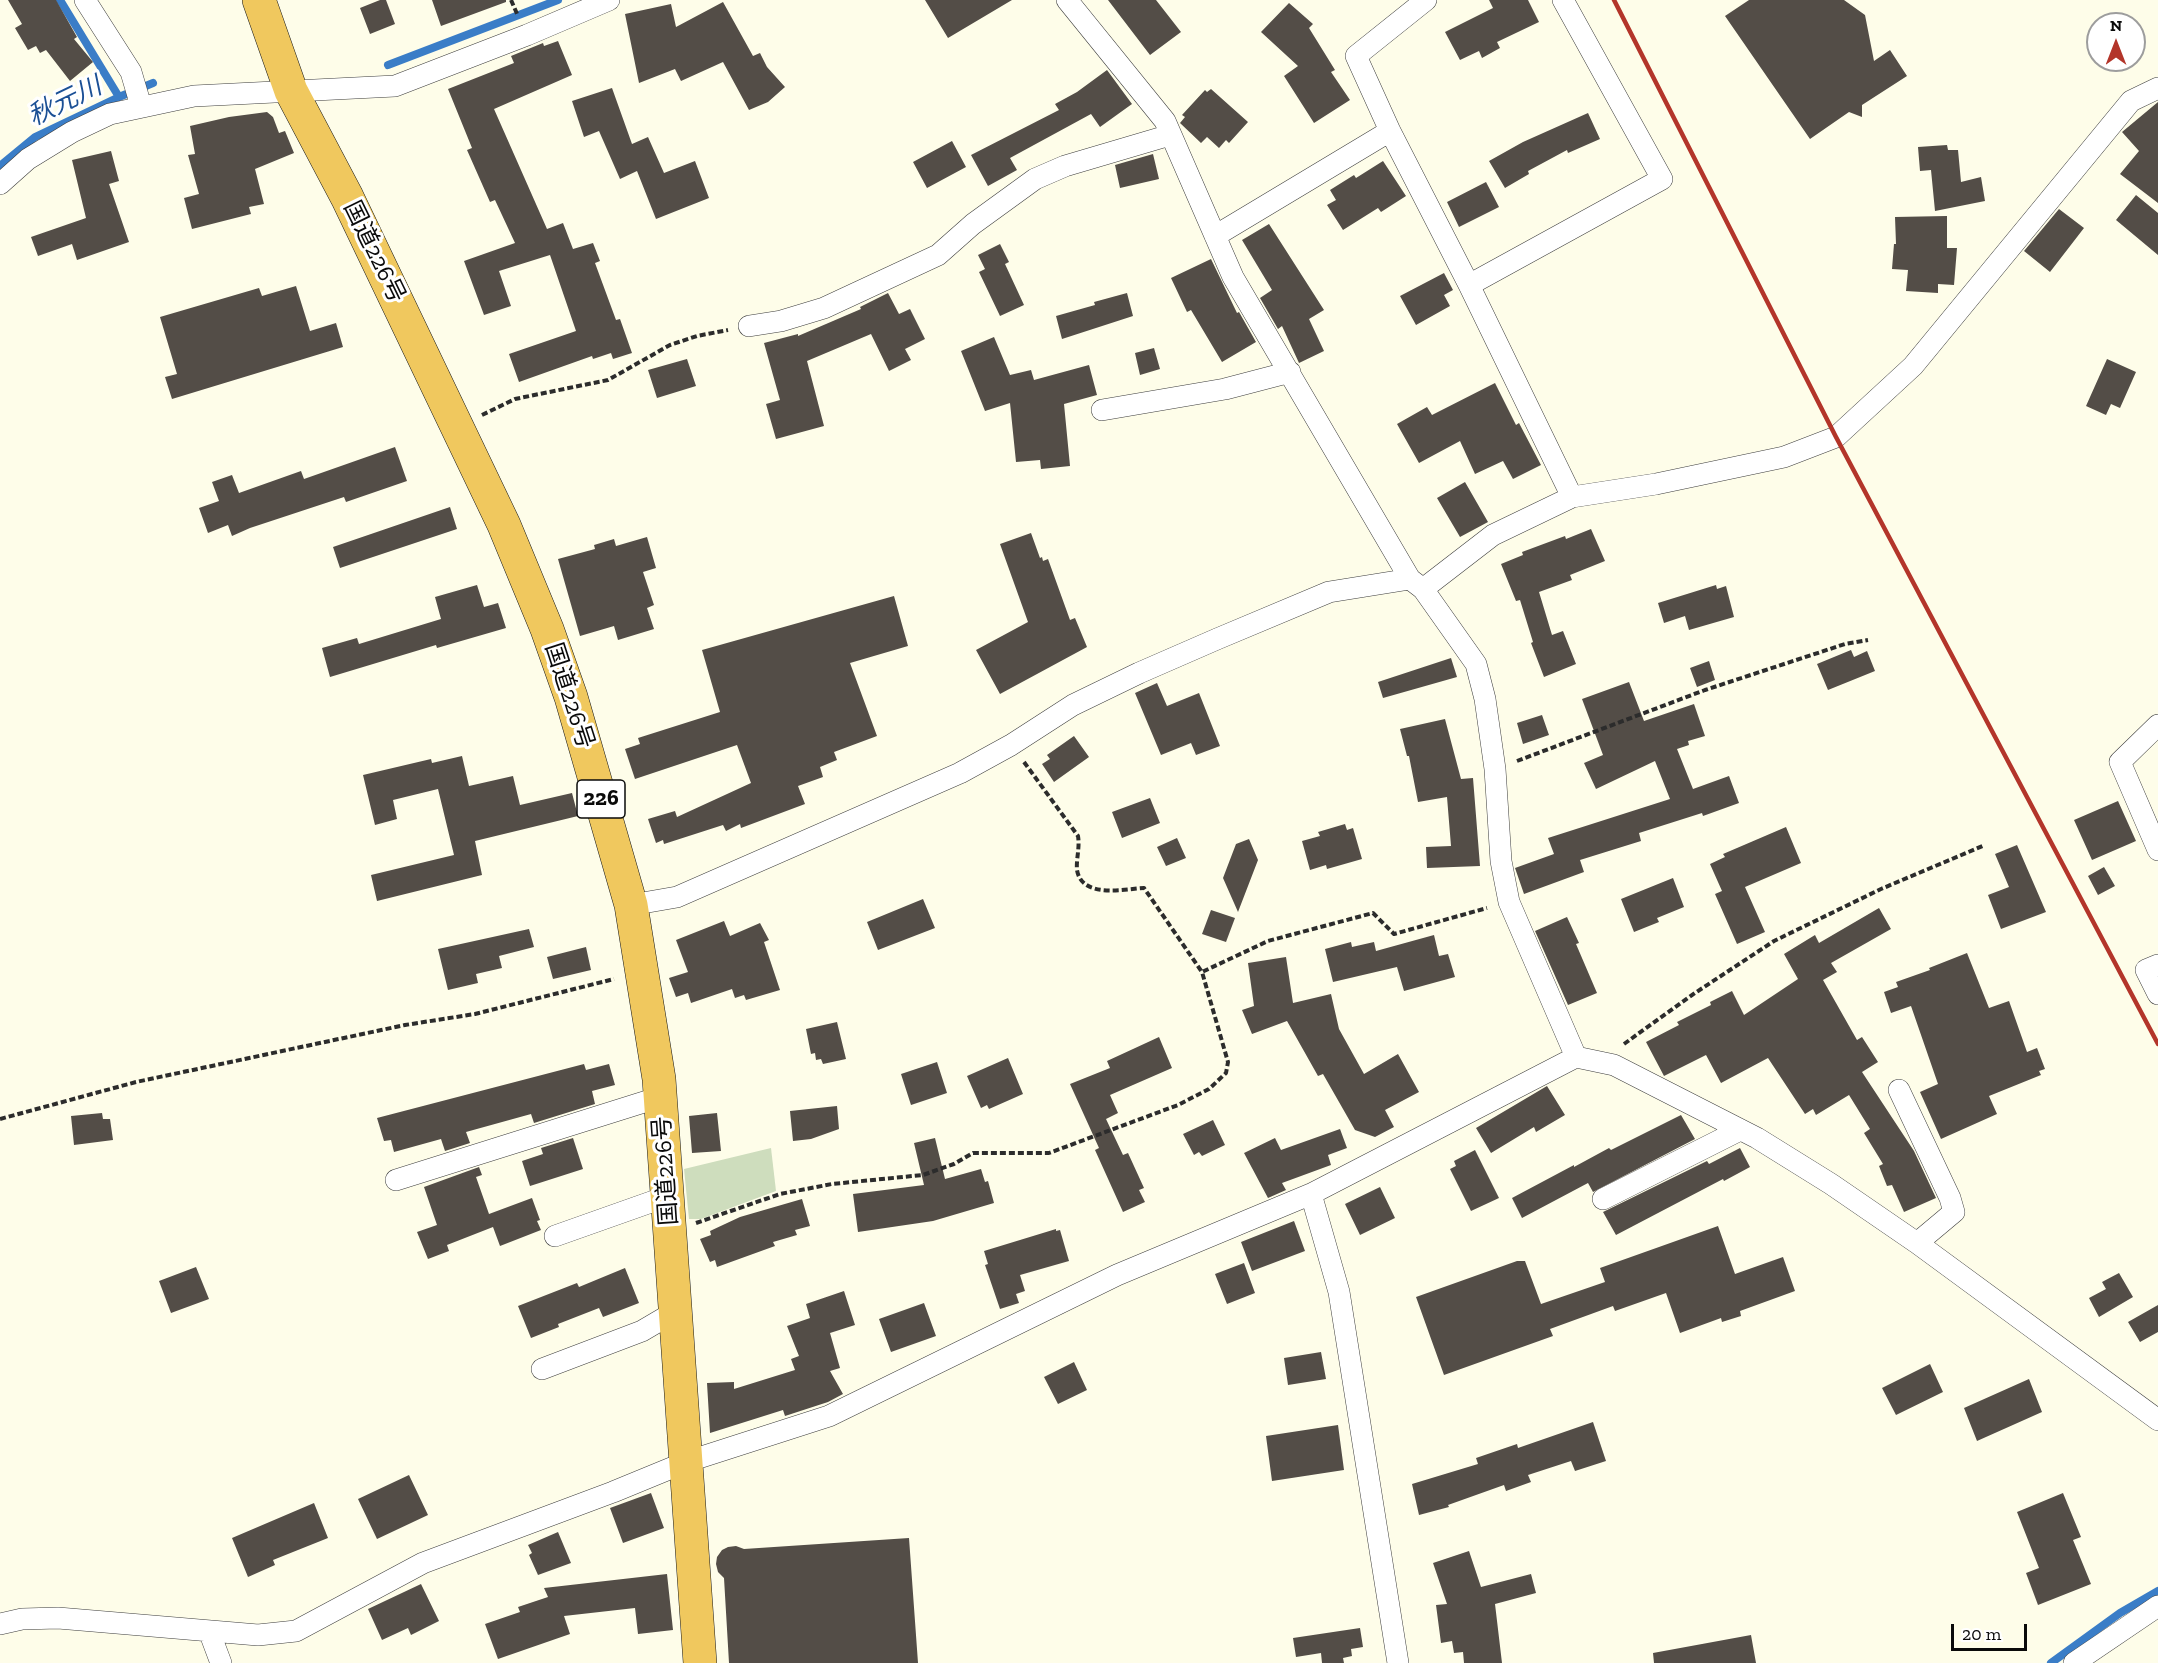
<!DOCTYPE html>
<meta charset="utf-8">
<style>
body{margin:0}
#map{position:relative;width:2158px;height:1663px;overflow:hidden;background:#fefde9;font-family:"Zilla Slab",serif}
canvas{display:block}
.north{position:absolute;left:2086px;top:12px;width:60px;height:60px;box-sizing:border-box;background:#fff;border:2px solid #9d9d9d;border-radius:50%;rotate:0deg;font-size:16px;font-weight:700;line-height:24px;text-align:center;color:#0a0a0a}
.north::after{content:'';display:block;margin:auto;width:21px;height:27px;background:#b3352a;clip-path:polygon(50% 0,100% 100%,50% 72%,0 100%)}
.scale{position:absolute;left:1951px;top:1624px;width:76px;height:27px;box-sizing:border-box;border:3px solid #0a0a0a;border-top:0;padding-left:8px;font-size:18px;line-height:21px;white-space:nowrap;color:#0a0a0a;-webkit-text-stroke:4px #fff;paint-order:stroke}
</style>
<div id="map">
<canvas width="2158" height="1663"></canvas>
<div class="north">N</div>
<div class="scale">20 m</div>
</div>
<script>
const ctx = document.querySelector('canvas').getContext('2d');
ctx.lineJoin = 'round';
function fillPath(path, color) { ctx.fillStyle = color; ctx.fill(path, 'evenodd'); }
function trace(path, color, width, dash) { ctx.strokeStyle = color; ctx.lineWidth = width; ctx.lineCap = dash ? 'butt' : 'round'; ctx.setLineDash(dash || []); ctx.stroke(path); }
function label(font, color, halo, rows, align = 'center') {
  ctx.font = font + ' "Zilla Slab","Noto Sans JP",serif'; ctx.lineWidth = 6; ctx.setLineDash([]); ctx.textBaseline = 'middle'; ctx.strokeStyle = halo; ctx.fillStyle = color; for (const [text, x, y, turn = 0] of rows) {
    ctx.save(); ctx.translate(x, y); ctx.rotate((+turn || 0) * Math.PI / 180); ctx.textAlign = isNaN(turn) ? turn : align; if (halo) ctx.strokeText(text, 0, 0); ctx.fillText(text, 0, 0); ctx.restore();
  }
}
const cemetery = new Path2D(`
 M771,1148l5,43 -75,28h-12l-5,-50z`);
const stream = new Path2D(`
 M60,0l59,97
 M388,65l170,-65
 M0,166l35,-29 84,-40 34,-14
 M2051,1663l69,-50 38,-22`);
const building = new Path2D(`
 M8,0h48l21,37 -3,2 19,23 -23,19 -24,-31 -6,3 -4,-7 -8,4 -13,-22 7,-4z
 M380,0h6l9,24 -25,10 -10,-26z
 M432,0h74v2l-65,24z
 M925,0h87l-64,38z
 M1108,0h48l25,32 -31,23z
 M1489,0h39l11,22 -42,20 3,6 -18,10 -3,-7 -19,9 -15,-28 48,-24z
 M1749,0h95l21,15 9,46 16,-11 17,26 -45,29v12l-13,-5 -39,27 -85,-123z
 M723,2l30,54 7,-3 7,14 18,20 -17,15 -19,8 -26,-48 -42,19 -6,-12 -36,14 -14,-69 46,-10 5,23z
 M1289,3l24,21 -4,4 26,42 -4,2 19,28 -36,23 -30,-47 14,-10 -37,-34z
 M558,41l14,34 -78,34 53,120 16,-6 10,26 20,-6 7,18 -5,2 21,57 4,-1 12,34 -19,6 -2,-6 -18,6 -1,-3 -73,26 -10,-28 67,-23 -26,-76 -51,16 12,35 -27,9 -20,-54 51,-18 -20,-43 -5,2 -23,-52 5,-2 -24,-59 66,-26 -3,-7 32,-13 1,3z
 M1107,70l25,34 -32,23 -9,-13 -81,44 7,12 -29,16 -17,-31 88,-45 -4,-6 22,-12z
 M612,88l20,56 16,-7 16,36 31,-12 14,37 -53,21 -19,-48 -17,8 -21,-48 -15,6 -12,-36z
 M1211,89l37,33 -19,21 -3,-3 -7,8 -12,-11 -6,6 -21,-20 5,-6 -3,-2 23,-25 2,2z
 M2158,102v101l-38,-29 19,-23 -17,-19z
 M267,112l6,5 6,16 6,-2 9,22 -39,16 9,35 -15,3 2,7 -59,15 -8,-31 15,-4 -11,-39 7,-1 -5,-28 39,-9z
 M1588,113l12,26 -32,14 -1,-3 -39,21 1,3 -24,14 -16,-27 34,-19z
 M952,141l14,26 -39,21 -14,-26z
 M1947,145l1,5h10l3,32 20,-5 4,24 -50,10 -4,-41 -11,1 -2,-24z
 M111,151l8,30 -10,3 20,58 -52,18 -5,-16 -34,12 -7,-19 55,-19 -14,-58z
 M1153,154l6,25 -39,9 -5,-23z
 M1383,161l23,35 -25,16 -3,-4 -35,22 -16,-25 9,-5 -6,-10 24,-15 2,3z
 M1486,182l13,25 -40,20 -12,-25z
 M2136,195l22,18v42l-42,-35z
 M2059,209l25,19 -34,44 -26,-21z
 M1947,216v32h10l-3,37 -16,-1v9l-32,-2 2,-21 -16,-1 2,-25h2l-1,-27z
 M1269,224l55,86 -15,9 15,32 -25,12 -17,-37 -4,3 -18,-31 12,-8 -30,-50z
 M1000,244l9,18 -4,2 19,41 -24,11 -21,-44 6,-3 -7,-14z
 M1211,259l26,54 2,-1 17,30 -34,20 -31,-52 -4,2 -16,-34z
 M1444,273l9,17 -9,5 6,11 -34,19 -16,-29z
 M296,286l14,45 26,-8 7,24 -171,52 -7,-22 12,-3 -17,-57 99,-29 3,8z
 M888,293l11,21 11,-5 15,30 -20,10 6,11 -22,11 -18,-37 -64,27 17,65 -48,13 -10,-35 14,-4 -16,-57 34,-9v2l63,-27 -1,-2z
 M1127,293l6,23 -71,23 -6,-23 39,-11 -1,-3z
 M994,337l16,38 21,-5 3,10 55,-15 8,30 -33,9 6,62 -29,3 -1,-9 -24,2 -6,-59 -25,8 -24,-60z
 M1154,348l6,21 -20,6 -5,-22z
 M687,359l9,27 -39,12 -9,-28z
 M2107,359l29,13 -16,36 -9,-4 -5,11 -20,-9z
 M1495,383l21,42 3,-2 22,42 -28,14 -10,-18 -28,13 -15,-33 -41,22 -22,-39 30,-17 5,8z
 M395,447l12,34 -61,21 -2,-5 -94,31 -18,8 -4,-11 -20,8 -9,-25 20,-7 -7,-19 20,-7 7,18 62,-22 3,8z
 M1465,482l23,40 -28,15 -23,-39z
 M450,507l7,22 -117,39 -7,-21z
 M1591,529l14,32 -35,14 2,5 -33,12 13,43 11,-4 13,33 -32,13 -13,-34 2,-1 -13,-42 -4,1 -15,-37 22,-9 -1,-3 43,-16 1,3z
 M1031,533l9,25 2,-1 1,4 5,-2 22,61 5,-2 12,29 -87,47 -24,-44 52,-28 -28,-78z
 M647,537l9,31 -13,4 11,33 -7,3 7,21 -36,11 -4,-14 -34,10 -22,-77 37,-10 -1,-4 20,-6 2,7z
 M477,585l7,22 14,-4 8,25 -69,20 -1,-3 -106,32 -8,-29 35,-10 2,6 82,-25 -6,-22z
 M1716,585l1,4 9,-3 8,31 -45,13 -4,-14 -21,7 -6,-20z
 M894,596l14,50 -58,17 27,73 -43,16 3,8 -17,7 3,10 -25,9 7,18 -64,24 -1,-4 -14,7 -3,-6 -59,19 -1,-4 -7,3 -8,-24 27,-8 2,6 74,-34 -14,-38 -102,34 -10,-30 15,-5 -2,-6 82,-26 -18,-62z
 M1851,650l3,7 13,-6 8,20 -47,19 -11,-26z
 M1451,658l6,19 -74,21 -5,-16z
 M1709,661l6,19 -18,7 -7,-19z
 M1629,682l15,39 50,-17 11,32 -17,5 1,4 -12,4 16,40 36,-13 10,27 -36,13 -1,-3 -63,20 2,8 -61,19 4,12 -60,22 -9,-26 39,-14 -6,-16 122,-39 -15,-38 -59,28 -12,-26 19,-8 -21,-56z
 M1157,683l10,23 32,-13 21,53 -24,9 -5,-12 -30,12 -26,-62z
 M1542,715l7,20 -26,9 -6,-21z
 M1445,719l16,60 12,-1 7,88 -53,2 -1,-21 25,-1 -4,-49 -29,5 -9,-46h-2l-7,-27z
 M1074,736l15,21 -35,25 -12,-18 8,-5 -3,-4z
 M462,756l7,30 44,-10 7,29 52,-12 6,23 -103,25 7,34 -105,26 -6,-26 83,-20 -16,-66 -45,11 4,19 -22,6 -12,-50 68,-16 1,4z
 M1150,798l10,25 -38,15 -10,-26z
 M2118,801l18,40 -44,19 -18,-40z
 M1345,824l2,6 6,-2 9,31 -35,10 -1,-4 -16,5 -8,-29 18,-5 -2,-4z
 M1786,827l15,36 -56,24 20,45 -28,12 -22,-50 7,-3 -12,-27 15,-7 -2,-3z
 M1177,838l9,20 -20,8 -9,-19z
 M1249,839l9,21 -20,52 -15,-34 13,-34z
 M2017,845l29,67 -45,17 -13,-34 21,-8 -14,-33z
 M2104,867l11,19 -17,9 -10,-19z
 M1673,878l11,29 -27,11 2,4 -25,10 -13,-33z
 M923,899l12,29 -57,22 -11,-28z
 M1879,908l12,21 -60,34 6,9 -14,8 34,60 5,-3 16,25 -16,10 52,79 22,47 -32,14 -12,-27 -5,1 -8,-20 4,-2 -19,-31 6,-4 -21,-34 -33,20 -3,-6 -8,5 -37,-56 -47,25 -15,-28 -42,21 -18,-34 33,-17 -2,-3 34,-17 -1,-3 22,-11 12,24 54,-36 -14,-25 31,-19 4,8z
 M1211,910l24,8 -9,24 -24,-8z
 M1567,917l12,26 -3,1 21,49 -29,12 -33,-74z
 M724,921l6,15 30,-13 9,17 -5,2 16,48 -34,10 -2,-5 -9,3 -3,-9 -41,14 -3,-10 -12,4 -7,-19 19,-6 -12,-32z
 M529,929l5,18 -35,9 3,12 -26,6 2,9 -30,7 -10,-41z
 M1434,935l5,21 9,-2 7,23 -51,14 -7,-24 -64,15 -8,-33 26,-7 1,5 22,-5 2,9z
 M586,947l5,23 -38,9 -6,-22z
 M1967,953l22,55 20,-7 18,51 10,-4 8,21 -6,2 2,4 -52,21 8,18 -56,25 -21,-47 18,-8 -27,-78 -20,7 -7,-21 14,-5 -2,-5 34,-12 -1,-2z
 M1286,957l7,46 38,-9 8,35 25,45 34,-20 21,38 -34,18 9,17 -19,10 -20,-7 -32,-56 -5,2 -31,-55 -35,13 -10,-24 12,-4 -6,-43z
 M837,1022l9,37 -23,5 -2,-5 -5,1 -1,-7 -4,1 -5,-25z
 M1159,1037l13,31 -62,27 8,18 -12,6 17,36 5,-2 16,35 -5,2 6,12 -22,10 -28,-62 4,-2 -29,-64 40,-16 -3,-7z
 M1008,1058l15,36 -34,15 -2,-4 -6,3 -14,-32z
 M937,1062l10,31 -36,12 -10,-31z
 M584,1064l2,6 23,-6 6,21 -23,6 3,13 -61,19 -3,-9 -65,18 4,11 -25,8 -4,-12 -47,13 -3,-12 -7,1 -7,-23z
 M1547,1086l18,29 -29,17 -2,-5 -43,26 -15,-25z
 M837,1106l2,23 -28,10 -18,2 -3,-30z
 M102,1113l1,6h7l3,21 -39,5 -3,-29z
 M717,1113l4,38 -29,2 -3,-37z
 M1681,1115l14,24 -102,53 -5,-9 -66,35 -10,-20 62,-33v2l35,-19 2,2z
 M1213,1120l12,25 -23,11 -3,-4 -5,3 -11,-21z
 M1340,1129l7,19 -19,7 3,10 -49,18 4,7 -18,8 -24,-45 31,-15 6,12z
 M573,1138l10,31 -53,17 -8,-25 21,-7 -2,-6z
 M935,1138l10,41 36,-10 4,13 3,-1 6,22 -61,18 -75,11 -5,-38 71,-9 -10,-42z
 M1740,1148l10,19 -26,14 -1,-2 -107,56 -13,-23 104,-51 2,3z
 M1475,1150l24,48 -28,13 -21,-42 6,-3 -2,-5z
 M479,1167l3,8 -6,2 13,37 43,-16 8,22 -3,1 4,9 -41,16 -7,-19 -46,18 2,6 -21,8 -11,-27 20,-7 -13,-38z
 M1380,1187l15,31 -35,17 -15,-31z
 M802,1199l8,27 -15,4 2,5 -24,7 2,4 -58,21 -2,-7 -5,2 -10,-23 11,-4 -1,-4 30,-14z
 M1294,1221l11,30 -53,20 -11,-29z
 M1718,1226l17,48 48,-17 12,34 -55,20 1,5 -19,6 -1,-4 -41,15 -14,-40 -51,18 -2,-5 -63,23 3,7 -109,39 -28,-78 101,-36h8l16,43 64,-22 -5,-14z
 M1056,1229v2l4,-1 9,31 -49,14 5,16 -9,3 3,9 -19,6 -15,-44 3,-1 -4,-13z
 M1244,1263l11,30 -28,11 -12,-30z
 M196,1267l13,32 -38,14 -12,-32z
 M625,1268l14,35 -36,14 -4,-9 -41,16 1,3 -28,11 -13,-32 59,-23 2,4z
 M2119,1273l14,24 -34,20 -10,-19 17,-9 -4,-7z
 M844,1291l11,34 -25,8 10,35 -10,3 13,23 -15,8 -43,14 -2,-6 -73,23 -3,-50 27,-1v7l61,-19 -4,-11 8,-3 -12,-30 23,-8 -4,-14z
 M924,1303l12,33 -45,16 -12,-33z
 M2158,1305v27l-18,10 -12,-20z
 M1321,1352l5,27 -38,6 -4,-27z
 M1074,1362l13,28 -29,14 -14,-27z
 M1930,1364l13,28 -47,23 -14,-27z
 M2029,1379l13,33 -65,29 -13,-33z
 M1593,1422l13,39 -31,10 -4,-10 -43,14 3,7 -25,9 -2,-6 -56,20 1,2 -30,8 -7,-31 66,-20 -2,-6 41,-14 1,4z
 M1338,1425l6,45 -72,11 -6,-45z
 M409,1475l19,40 -51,24 -19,-40z
 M651,1493l13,35 -41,15 -13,-35z
 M2063,1493l18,44 -8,3 18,44 -53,21 -12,-32 13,-5 -22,-56z
 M314,1503l14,35 -55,22 2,5 -27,12 -16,-39z
 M558,1532l13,31 -33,12 -9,-20 3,-2 -4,-8z
 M909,1538l9,125h-189l-5,-85 -6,-6 -2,-8 1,-7 5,-7 6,-3 8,-1 8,3z
 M1469,1551l12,36 50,-13 5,19 -41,11 7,59h-38l-1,-11 -9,1 -2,-12 -11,2 -5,-38 11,-1 -14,-41z
 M667,1574l6,56 -35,4 -3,-26 -71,8 6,18 -72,25 -13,-35 35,-12 -2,-5 30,-10 -4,-9z
 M421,1584l18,37 -28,14 -3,-7 -26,12 -14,-31z
 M1360,1628l3,19 -12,2 1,7 -9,2 1,5h-22l-1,-10 -25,4 -3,-19z
 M1751,1635l5,28h-102l-1,-10z`);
const path = new Path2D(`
 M511,0l7,16
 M482,415l33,-16 93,-19 62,-35 27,-9 31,-6
 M1517,761l188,-71 140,-46 23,-4
 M1024,762l54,74c2,12 -2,23 -1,34 5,29 47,19 67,18l58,84
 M1624,1044l71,-51 79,-52 107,-52 104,-44
 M0,1119l136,-37 269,-57 70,-11 139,-35
 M696,1223l84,-29 52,-10 91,-9 31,-11 19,-11h76l129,-48 31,-16 17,-16 2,-11 -26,-90 66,-31 105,-28 21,21 93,-26`);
const minor = new Path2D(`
 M85,0l46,72 10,34
 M1067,0l98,121 68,156 177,302 13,10 53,75 9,35 10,70 6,92 8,41 67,155 38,8 143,73 74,46 86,59 241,177
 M1426,0l-70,56 34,75 79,154 103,212
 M0,184l28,-25 44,-27 38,-18 84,-18 201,-10 132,-51 82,-35
 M1215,236l175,-105
 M1469,285l193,-106 -99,-179
 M749,326l32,-5 43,-13 114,-53 35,-31 62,-45 30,-13 105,-31
 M1102,410l123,-21 65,-17
 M1423,589l70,-54 79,-38 84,-13 128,-27 52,-20 77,-71 218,-265 27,-13
 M2158,725l-38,37 38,88
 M631,905l46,-8 283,-124 51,-28 62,-40 66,-32 78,-34 112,-47 81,-13
 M2158,965l-12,5 12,24
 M1899,1090l51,108 4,14 -37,31
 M396,1180l264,-83
 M1311,1194l28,98 59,371
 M1603,1199l137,-69
 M555,1236l113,-40
 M542,1369l100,-38 34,-20
 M0,1624l22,-5 36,-1 200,17 38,-4 127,-68 190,-71 73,-30 143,-46 288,-141 194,-81 265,-137
 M209,1631l12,32
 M2074,1663l84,-57`);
const trunk = new Path2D(`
 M259,0l32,91 56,106 157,328 43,104 24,68 60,208 28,174 41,584`);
const rail = new Path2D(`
 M1614,0l222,437 322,607`);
const shields = [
 [601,799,48]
];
const shieldNames = [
 ["226",601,799]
];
const streetNames = [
 ["国道226号",374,252,64],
 ["国道226号",569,696,72],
 ["国道226号",666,1171,-94]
];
const waterNames = [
 ["秋元川",65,102,-26]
];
fillPath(cemetery, '#ceddbd');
trace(stream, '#3a7dc7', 8);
fillPath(building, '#534d47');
trace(minor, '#3d3d3d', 22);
trace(trunk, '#1b1b1b', 34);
trace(path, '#2c2c2c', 4, [6, 3]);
trace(minor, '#fff', 21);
trace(trunk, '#f0c85e', 33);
trace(rail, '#b3352a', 4.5);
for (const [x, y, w] of shields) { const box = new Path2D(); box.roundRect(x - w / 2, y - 19, w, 38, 4.5); ctx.fillStyle = '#fff'; ctx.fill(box); trace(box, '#0a0a0a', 1.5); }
label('bold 22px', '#0a0a0a', null, shieldNames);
label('24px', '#0a0a0a', '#fff', streetNames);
label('italic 26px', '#1b5095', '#fff', waterNames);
</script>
